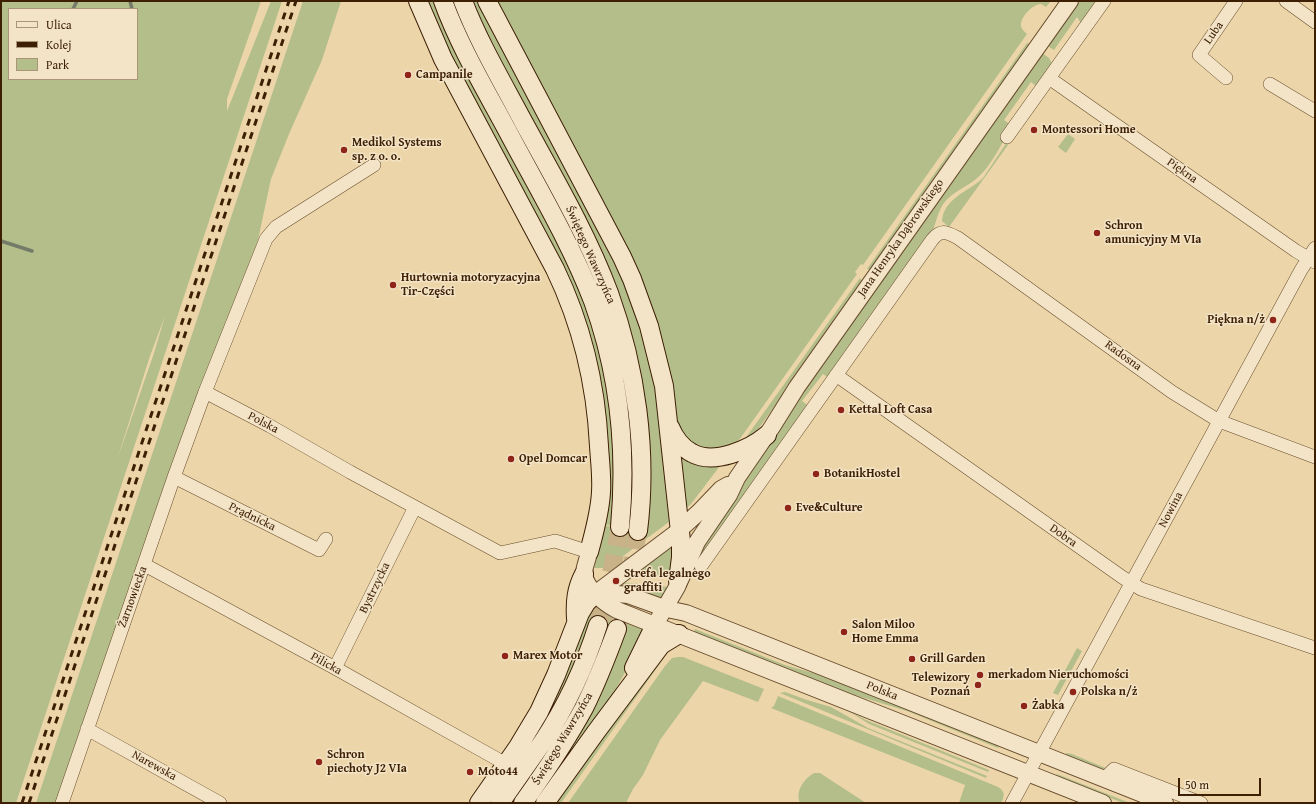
<!DOCTYPE html>
<meta charset="utf-8">
<style>
body{margin:0}
#map{position:relative;width:1316px;height:804px;overflow:hidden;background:#ecd6a9;font-family:"Gentium Book Plus",serif}
canvas{display:block}
.frame{position:absolute;inset:0;border:2px solid #3d1f04;pointer-events:none}
.legend{position:absolute;left:8px;top:8px;width:130px;height:72px;box-sizing:border-box;background:#f3e4c7;border:1px solid #aa9579;margin:0;padding:5px 7px;list-style:none;font-size:12px;color:#3d1f04}
.legend li{display:flex;align-items:center;gap:8px;height:20px}
.legend b{width:20px;border:1px solid #aa9579}
.scale{position:absolute;left:1178px;top:778px;width:83px;height:18px;box-sizing:border-box;border:2px solid #3d1f04;border-top:0;padding-left:5px;font-size:12px;line-height:14px;white-space:nowrap;color:#3d1f04;-webkit-text-stroke:3px #f3e4c7;paint-order:stroke}
</style>
<div id="map">
<canvas width="1316" height="804"></canvas>
<div class="frame"></div>
<ul class="legend">
<li><b style="height:5px;background:#f3e4c7"></b>Ulica</li>
<li><b style="height:5px;background:#3d1f04"></b>Kolej</li>
<li><b style="height:11px;background:#b4be8b"></b>Park</li>
</ul>
<div class="scale">50 m</div>
</div>
<script>
const ctx = document.querySelector('canvas').getContext('2d');
ctx.lineJoin = 'round';
function fillPath(path, color) { ctx.fillStyle = color; ctx.fill(path, 'evenodd'); }
function trace(path, color, width, dash) { ctx.strokeStyle = color; ctx.lineWidth = width; ctx.lineCap = dash ? 'butt' : 'round'; ctx.setLineDash(dash || []); ctx.stroke(path); }
function label(font, color, halo, rows, align = 'center') {
  ctx.font = font + ' "Gentium Book Plus",serif'; ctx.lineWidth = 3; ctx.setLineDash([]); ctx.textBaseline = 'middle'; ctx.strokeStyle = halo; ctx.fillStyle = color; for (const [text, x, y, turn = 0] of rows) {
    ctx.save(); ctx.translate(x, y); ctx.rotate((+turn || 0) * Math.PI / 180); ctx.textAlign = isNaN(turn) ? turn : align; if (halo) ctx.strokeText(text, 0, 0); ctx.fillText(text, 0, 0); ctx.restore();
  }
}
const green = new Path2D(`
 M1,1h260l-34,98v12l44,-110h11l-266,802h-15zM9,9h128v70h-128zM165,316l-11,37 -37,107 33,-104z
 M303,1h38l-19,59 -33,74 -18,45 -13,61 -199,563h-23z
 M424,1h12l137,270 27,76 16,94 -3,85 -11,-2 -5,-146z
 M470,1h10l137,260 34,93 22,165 -66,49h-13l9,-43 40,8 -1,-142 -124,-294z
 M494,1h557l-5,6 -5,-3c-8,0 -21,13 -20,22 1,4 4,6 6,8l-164,231 -2,-1 -6,8 2,2 -125,176 -28,3 -26,-19 -10,-61z
 M1078,1h21l-17,24 -5,-8 -23,33 -8,-5z
 M1027,43l4,2 -160,225 -4,-1z
 M1041,52l8,6 4,7 -16,22 -6,-5 -27,38 7,5c-8,17 -20,42 -35,54 -11,9 -24,13 -32,24 -7,10 -8,21 -13,32l-101,144 -7,-5 -21,27 8,6 -121,172 8,-27 110,-170z
 M1068,134l7,5 -9,14 -8,-6z
 M1007,142l1,3 -59,82 -7,-6c2,-23 26,-29 41,-43z
 M860,278l3,4 -109,153 -12,8z
 M679,451l44,11 -32,42 -6,5z
 M673,544l-3,33 -36,-4 37,-26z
 M621,582l46,5 -5,11 -1,1 -29,-12 -15,-1z
 M593,610l54,20v3l-34,61 -76,109h-5l47,-100 -64,100h-7l51,-101 -67,101h-6l101,-187z
 M695,629l90,36 42,12 172,68 -1,3 -91,-37 -56,-17 -157,-62z
 M671,648l-110,155h-8l103,-145z
 M1077,648l5,3 -24,44 -5,-2z
 M678,657h5l81,32 -6,13 -55,-21 -43,59 -17,35 -10,14 -7,14h-58l97,-137 7,-8z
 M785,692l22,8 24,7 37,21 119,48 -1,2 -206,-85z
 M778,696l220,91c7,4 7,9 3,16h-42l6,-18 -194,-77 3,-2z
 M847,710l19,10 123,50 -1,2 -119,-48z
 M1067,753l5,1 36,15 -5,2 -39,-16z
 M814,773h6l46,30h-66c-5,-12 4,-24 14,-30z
 M1057,774l73,29h-7l-67,-27z`);
const stream = new Path2D(`
 M130,1l2,8
 M73,9l4,-8
 M1,241l31,10`);
const secondaryTunnel = new Path2D(`
 M598,625l15,-60 7,-38
 M617,628l14,-57 7,-40`);
const minor = new Path2D(`
 M1286,1l29,21
 M1049,78l247,173 19,11
 M1226,78l-27,-23 37,-54
 M1270,84l45,27
 M1007,137l97,-136
 M836,375l286,202 19,12 174,59
 M205,392l65,34 80,46 150,81 55,-12 34,11
 M174,477l145,73 7,-11
 M145,565l190,103 171,96
 M701,566l231,-326c9,-11 14,-8 26,-2l214,154 47,29 96,36
 M335,668l80,-161
 M87,729l133,74
 M1104,779l10,-10 87,34
 M62,803l112,-326 31,-85 61,-153 10,-12 98,-62
 M1012,803l289,-533 14,-22`);
const tertiary = new Path2D(`
 M589,552c-1,7 -5,15 -5,22 2,15 21,30 33,36l486,193
 M595,594h23l10,1 39,14 19,4 479,190
 M595,594l81,-61 23,-21 22,-23 7,-4
 M655,625l22,-38 20,-45 32,-47 8,-17 35,-51 25,-40 273,-386`);
const secondary = new Path2D(`
 M418,1l25,58 112,210c27,56 41,116 44,177 1,16 3,31 2,46 -1,21 -7,41 -12,60
 M443,1c16,44 41,86 63,127 30,57 64,113 87,173 26,72 34,150 27,226
 M463,1c16,42 40,82 61,122 30,55 63,111 85,170 27,75 39,158 29,238
 M487,1l135,256 10,22 17,47 15,60 17,155v16l-3,24
 M670,427c4,10 12,21 22,26 22,12 57,-3 75,-18
 M576,619c-1,-17 0,-30 8,-45
 M634,668l21,-43
 M479,803l39,-56 21,-35 17,-37 24,-62 6,-10 9,-9
 M500,803c14,-20 28,-40 42,-60 24,-36 43,-77 56,-118
 M523,803c22,-31 43,-62 61,-95 13,-26 23,-52 33,-79
 M545,803l51,-71 65,-87 18,-11`);
const rail = new Path2D(`
 M22,803l267,-802
 M29,803l267,-802`);
const markers = [
 [408,75,4,"#8f2418"],
 [1034,130,4,"#8f2418"],
 [344,150,4,"#8f2418"],
 [1097,233,4,"#8f2418"],
 [393,285,4,"#8f2418"],
 [1273,320,4,"#8f2418"],
 [841,410,4,"#8f2418"],
 [511,459,4,"#8f2418"],
 [816,474,4,"#8f2418"],
 [788,508,4,"#8f2418"],
 [616,581,4,"#8f2418"],
 [844,632,4,"#8f2418"],
 [505,656,4,"#8f2418"],
 [912,659,4,"#8f2418"],
 [980,675,4,"#8f2418"],
 [978,685,4,"#8f2418"],
 [1073,692,4,"#8f2418"],
 [1024,706,4,"#8f2418"],
 [319,762,4,"#8f2418"],
 [470,772,4,"#8f2418"]
];
const streetNames = [
 ["Luba",1214,33,-55],
 ["Piękna",1182,171,35],
 ["Jana Henryka Dąbrowskiego",901,238,-55],
 ["Świętego Wawrzyńca",590,255,66],
 ["Radosna",1123,356,36],
 ["Polska",263,423,28],
 ["Nowina",1171,510,-62],
 ["Prądnicka",252,517,26],
 ["Dobra",1063,536,35],
 ["Bystrzycka",375,588,-64],
 ["Żarnowiecka",133,597,-70],
 ["Pilicka",326,664,29],
 ["Polska",882,691,22],
 ["Świętego Wawrzyńca",563,739,-59],
 ["Narewska",154,766,29]
];
const poiNames = [
 ["Campanile",416,75],
 ["Montessori Home",1042,130],
 ["Medikol Systems",352,143],
 ["sp. z o. o.",352,157],
 ["Schron",1105,226],
 ["amunicyjny M VIa",1105,240],
 ["Hurtownia motoryzacyjna",401,278],
 ["Tir-Części",401,292],
 ["Piękna n/ż",1265,320,"right"],
 ["Kettal Loft Casa",849,410],
 ["Opel Domcar",519,459],
 ["BotanikHostel",824,474],
 ["Eve&Culture",796,508],
 ["Strefa legalnego",624,574],
 ["graffiti",624,588],
 ["Salon Miloo",852,625],
 ["Home Emma",852,639],
 ["Marex Motor",513,656],
 ["Grill Garden",920,659],
 ["merkadom Nieruchomości",988,675],
 ["Telewizory",970,678,"right"],
 ["Poznań",970,692,"right"],
 ["Polska n/ż",1081,692],
 ["Żabka",1032,706],
 ["Schron",327,755],
 ["piechoty J2 VIa",327,769],
 ["Moto44",478,772]
];
fillPath(green, '#b4be8b');
trace(stream, '#747b68', 3.5);
trace(secondaryTunnel, '#c9b188', 18, [18, 9]);
trace(minor, '#694d2d', 14);
trace(tertiary, '#694d2d', 18);
trace(secondary, '#3d1f04', 20);
trace(minor, '#f3e4c7', 13);
trace(tertiary, '#f3e4c7', 16);
trace(secondary, '#f3e4c7', 18);
trace(rail, '#3d1f04', 3, [7, 7]);
for (const [x, y, r, color] of markers) { const dot = new Path2D(); dot.arc(x, y, r, 0, 2 * Math.PI); ctx.fillStyle = color; ctx.fill(dot); trace(dot, '#f3e4c7', 1.5); }
label('12px', '#3d1f04', '#f3e4c7', streetNames);
label('bold 12px', '#3d1f04', '#f3e4c7', poiNames, 'left');
</script>
